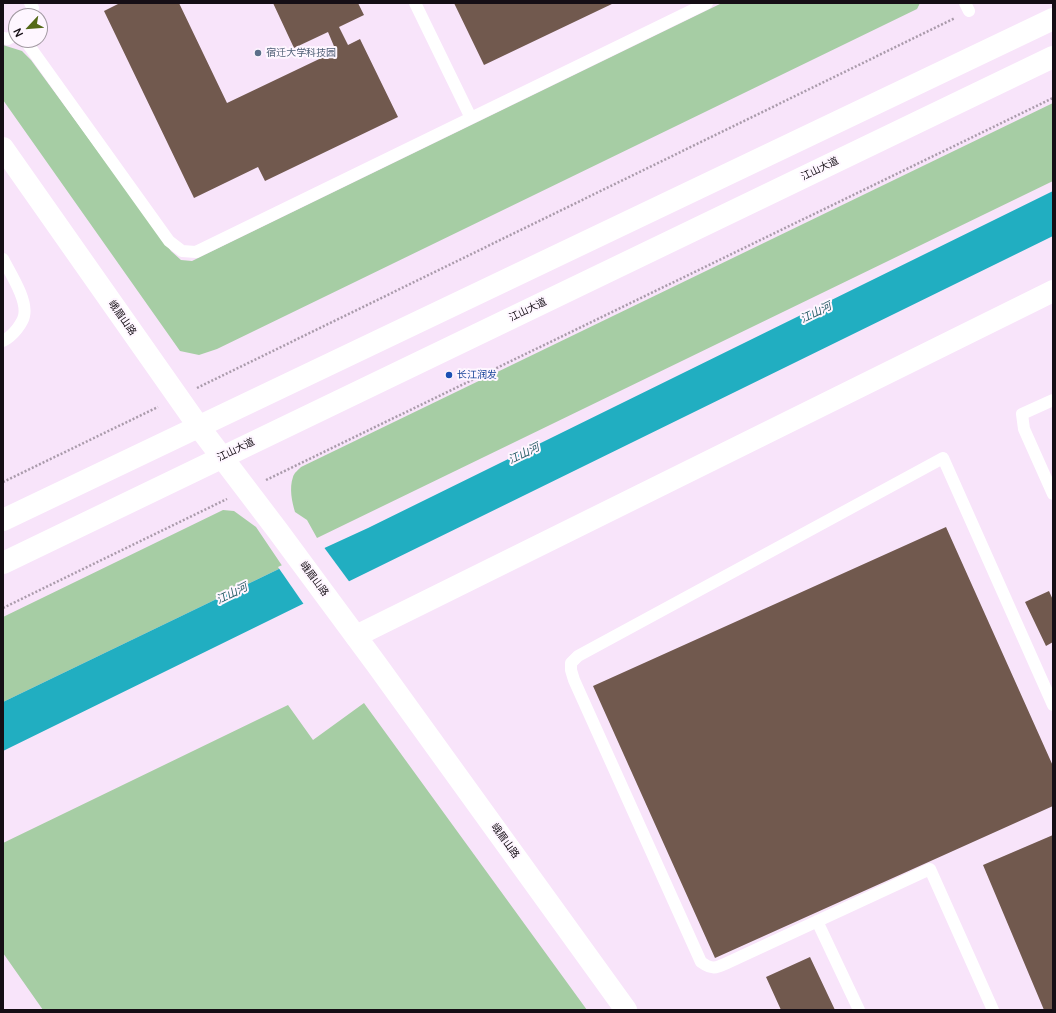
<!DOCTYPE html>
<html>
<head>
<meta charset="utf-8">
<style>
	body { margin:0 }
	#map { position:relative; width:1056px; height:1013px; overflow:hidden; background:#f8e4fa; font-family:Manrope,sans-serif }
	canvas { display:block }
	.frame { position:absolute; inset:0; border:4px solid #150e15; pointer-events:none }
	.north { position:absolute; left:8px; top:8px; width:40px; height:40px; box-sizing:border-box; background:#fef6ff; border:1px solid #a199a1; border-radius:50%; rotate:244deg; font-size:11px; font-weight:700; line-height:16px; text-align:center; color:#150e15 }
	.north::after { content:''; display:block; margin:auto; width:14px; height:18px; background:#546917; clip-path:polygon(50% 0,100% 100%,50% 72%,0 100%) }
</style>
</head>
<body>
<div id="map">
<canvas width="1056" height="1013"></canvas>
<div class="frame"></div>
<div class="north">N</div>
</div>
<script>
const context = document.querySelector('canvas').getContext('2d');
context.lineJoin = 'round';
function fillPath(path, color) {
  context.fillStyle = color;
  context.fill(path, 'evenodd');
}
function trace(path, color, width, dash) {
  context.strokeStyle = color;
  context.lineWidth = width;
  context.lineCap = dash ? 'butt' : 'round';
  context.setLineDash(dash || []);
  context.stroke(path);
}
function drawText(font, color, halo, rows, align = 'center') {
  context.font = font + ' Manrope,"Noto Sans SC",sans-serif';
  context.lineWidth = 4;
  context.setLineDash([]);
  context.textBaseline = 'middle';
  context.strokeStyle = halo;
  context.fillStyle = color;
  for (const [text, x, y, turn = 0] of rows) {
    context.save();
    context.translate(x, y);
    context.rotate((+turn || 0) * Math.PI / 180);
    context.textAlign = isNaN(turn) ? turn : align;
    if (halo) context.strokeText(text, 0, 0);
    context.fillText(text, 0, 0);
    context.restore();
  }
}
const green = new Path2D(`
	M722,3H920L917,9L217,349L199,355L180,351L3,100V45L22,51L31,60L171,251L181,260L192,261Z
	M1053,103V181L317,538L307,520L295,512C292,502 289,488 293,477C294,473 298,470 301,467Z
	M223,510L234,511L256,527L283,567L3,702V617Z
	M364,703L587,1010H43L3,953V843L288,705L313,740Z`);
const water = new Path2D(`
	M1053,191V236L3,751V702L283,567L368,528Z`);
const pier = new Path2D(`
	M323,546L351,584L305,606L278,567Z`);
const building = new Path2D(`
	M120,3H179L227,103L336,51L328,32L294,48L273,3H358L364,15L339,27L348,45L360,39L398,117L265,181L258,167L194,198L104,11Z
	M454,3H614L484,65Z
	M946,527L1053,766V806L715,958L593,686Z
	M1049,591L1053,600V642L1046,646L1025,602Z
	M1053,835V1010H1044L983,865Z
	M810,957L835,1010H781L766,977Z`);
const path = new Path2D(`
	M197,388L955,18
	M266,480L1053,98
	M3,482L158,407
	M3,608L227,499`);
const service = new Path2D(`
	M30,3L33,8L30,16
	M415,3L471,118
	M965,3L969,11
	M3,38L8,39L16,34
	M25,40L169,241L182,251L196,252L707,3
	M3,259C10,273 28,300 24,316C23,321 20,325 17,329C13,334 9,338 3,341
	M1053,400L1022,414L1024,429L1053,494
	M817,921L859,1010
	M993,1010L930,869L727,963C716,968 712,970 701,962L574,680L571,670V663L578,656L943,458L1053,705`);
const minor = new Path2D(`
	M356,636L1053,291`);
const tertiary = new Path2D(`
	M3,148L199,427L278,531L377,665L626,1010`);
const secondary = new Path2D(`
	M3,520L1053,19
	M3,563L1053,57`);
const markers = [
	[258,53,4,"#5c6f8a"],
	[449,375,4,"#1a4fb4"]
];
const serviceNames = [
	["宿迁大学科技园",266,53]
];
const streetNames = [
	["江山大道",820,169,-26],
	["江山大道",528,310,-26],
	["峨眉山路",122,318,55],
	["江山大道",236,450,-26],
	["峨眉山路",314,579,53],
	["峨眉山路",505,841,54]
];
const transitNames = [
	["长江润发",457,375]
];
const waterNames = [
	["江山河",816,313,-26],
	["江山河",524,454,-26],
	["江山河",232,594,-26]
];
fillPath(green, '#a6cda4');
fillPath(water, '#21aec1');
fillPath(pier, '#f8e4fa');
fillPath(building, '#71594e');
trace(path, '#aa9bab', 2.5, [2, 2]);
trace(service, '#fff', 12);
trace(minor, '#fff', 22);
trace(tertiary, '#fff', 22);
trace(secondary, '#fff', 22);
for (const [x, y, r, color] of markers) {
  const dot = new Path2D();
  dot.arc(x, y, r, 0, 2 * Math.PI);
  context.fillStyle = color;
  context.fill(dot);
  trace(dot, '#fef6ff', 1.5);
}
drawText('10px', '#4e5e75', '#fef6ff', serviceNames, 'left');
drawText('10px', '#150e15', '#fef6ff', streetNames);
drawText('10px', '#164399', '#fef6ff', transitNames, 'left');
drawText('italic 11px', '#255a63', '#fef6ff', waterNames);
</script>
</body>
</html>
